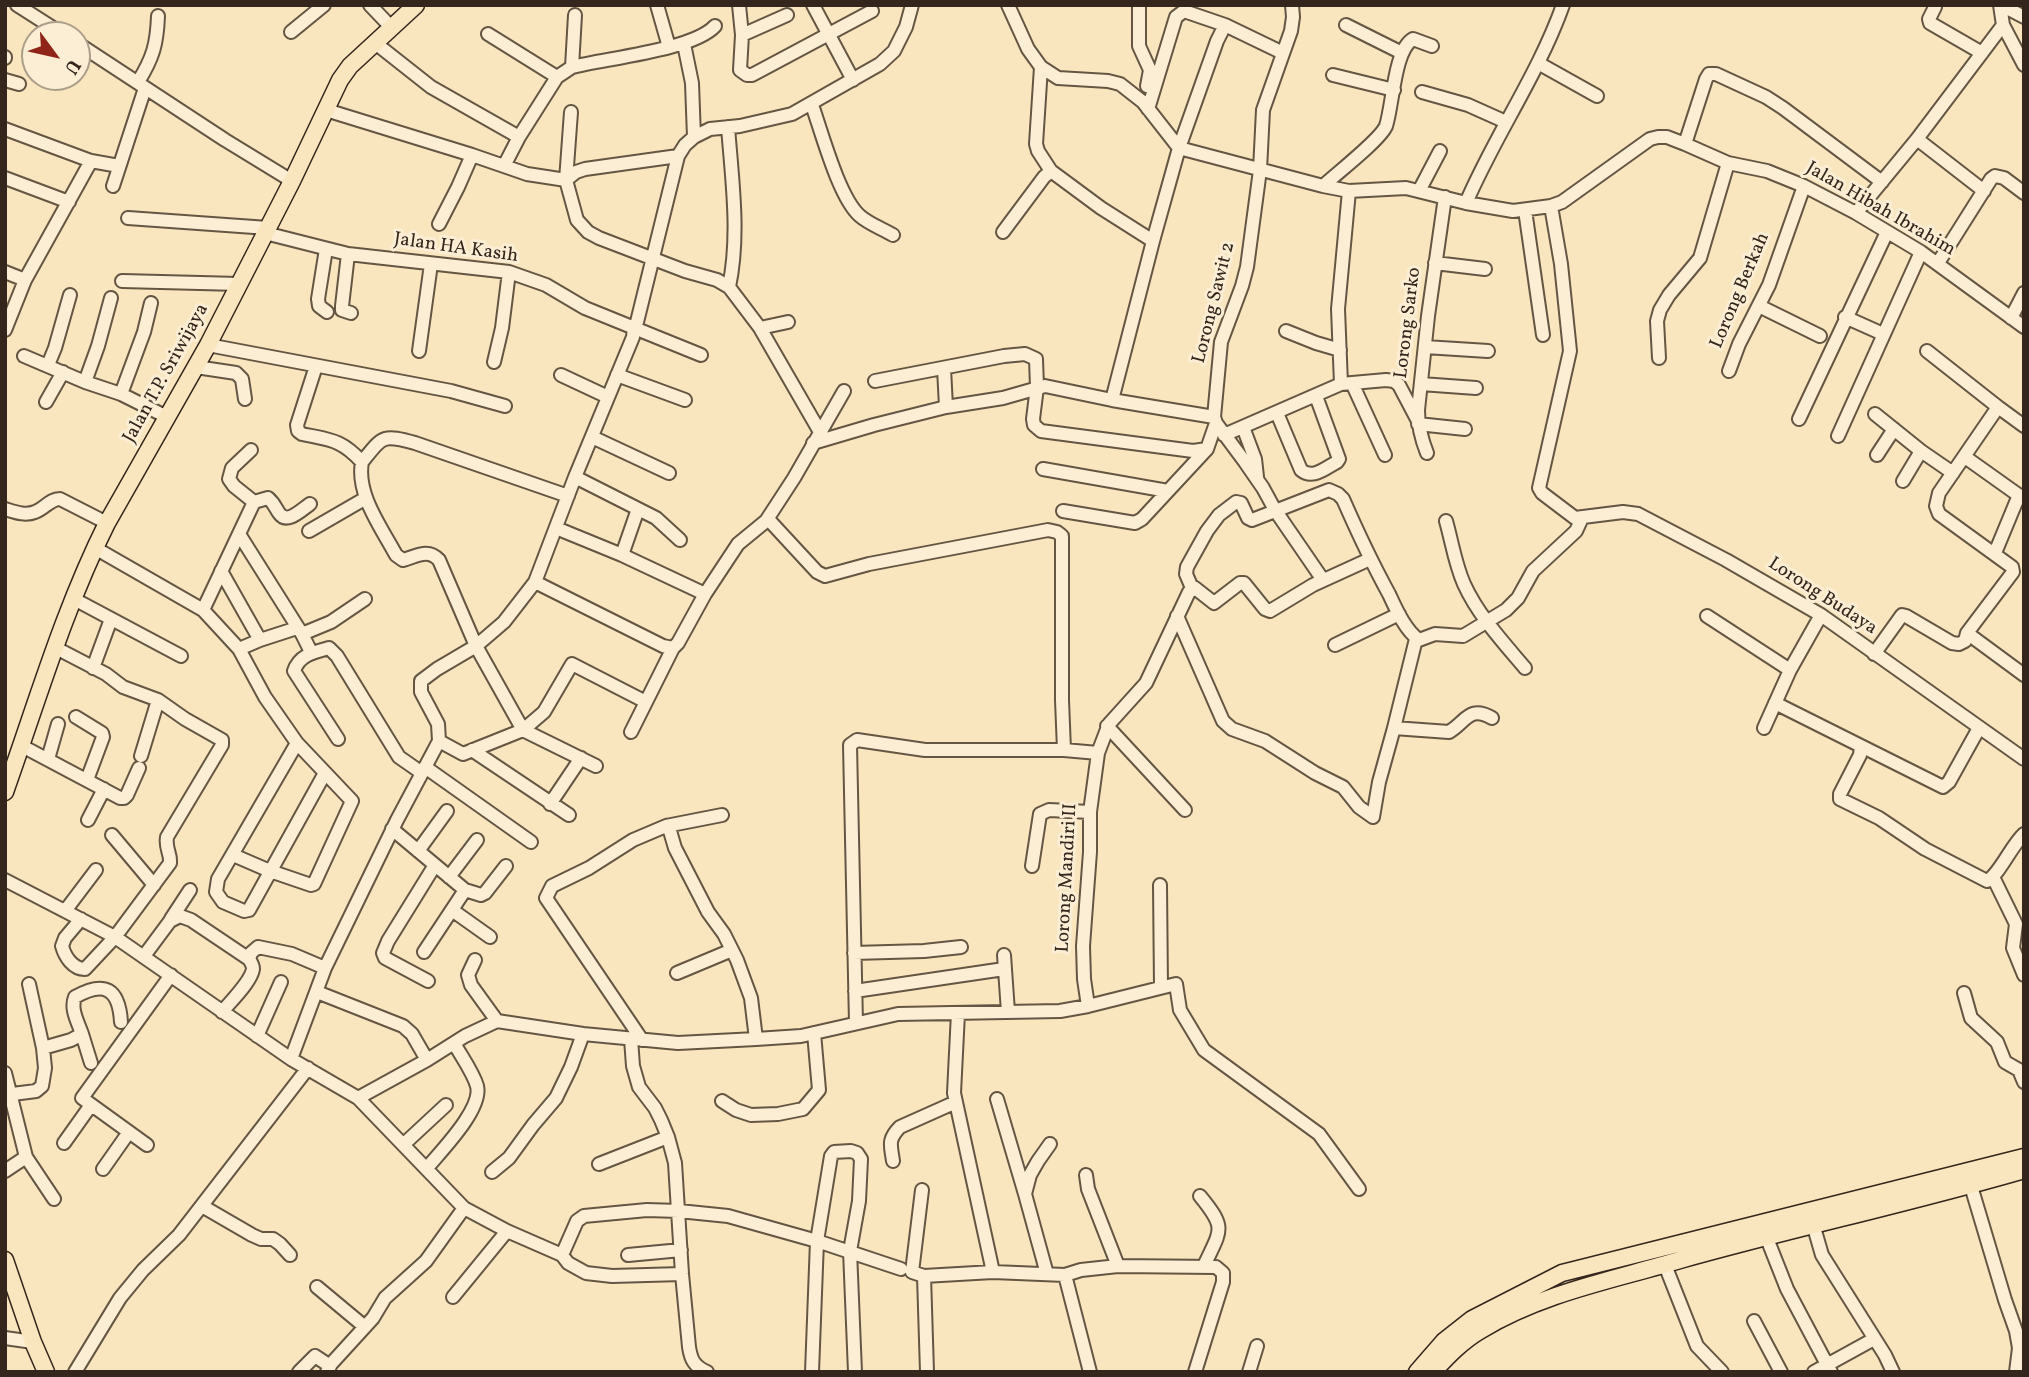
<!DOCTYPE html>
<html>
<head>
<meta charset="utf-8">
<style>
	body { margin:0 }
	#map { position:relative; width:2029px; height:1377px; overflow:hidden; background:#f9e5be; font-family:Vollkorn,serif }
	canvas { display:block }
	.frame { position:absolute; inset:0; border:7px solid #34261c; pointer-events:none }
	.north { position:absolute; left:21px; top:21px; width:70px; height:70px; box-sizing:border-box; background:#fbeed5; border:2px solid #ab9e8b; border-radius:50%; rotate:123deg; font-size:19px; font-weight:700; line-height:28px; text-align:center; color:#34261c }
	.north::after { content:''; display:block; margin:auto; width:24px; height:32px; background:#8f2418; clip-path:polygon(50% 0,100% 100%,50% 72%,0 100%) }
</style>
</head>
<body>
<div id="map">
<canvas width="2029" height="1377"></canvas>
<div class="frame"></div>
<div class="north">U</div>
</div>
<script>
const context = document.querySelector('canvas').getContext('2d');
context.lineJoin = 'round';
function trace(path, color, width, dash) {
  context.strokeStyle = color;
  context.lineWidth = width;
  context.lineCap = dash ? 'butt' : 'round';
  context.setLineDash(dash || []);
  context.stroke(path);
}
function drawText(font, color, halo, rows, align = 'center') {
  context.font = font + ' Vollkorn,serif';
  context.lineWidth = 6;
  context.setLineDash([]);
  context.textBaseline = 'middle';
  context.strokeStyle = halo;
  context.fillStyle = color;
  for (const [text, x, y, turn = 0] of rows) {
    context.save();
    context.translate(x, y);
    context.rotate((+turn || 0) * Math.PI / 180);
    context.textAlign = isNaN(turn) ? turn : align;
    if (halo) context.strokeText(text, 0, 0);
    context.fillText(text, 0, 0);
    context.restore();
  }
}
const minor = new Path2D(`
	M17,5L64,35
	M370,5L391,27
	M657,5L669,47
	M739,5L742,35L740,70L747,75H752L872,11
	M813,5L853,80
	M1008,5L1028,49L1041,67L1058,78L1108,81L1120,84L1143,102L1179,148L1323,186L1349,191L1406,188L1466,203L1513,211L1551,206L1562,202L1650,139L1658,137H1667L1685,144L1728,163L1767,171L1804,186L1856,213L1921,252L2024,327
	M1139,5V46L1150,70L1147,86
	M1292,5L1293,17L1291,31L1263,110L1260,170L1247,267L1242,286L1221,342L1214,417L1216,423L1245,462L1263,488L1275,510L1323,580
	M1934,5L1935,7L1929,19L1930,23L1982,53
	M2001,5L2024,17
	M1225,25L1283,53
	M1346,25L1402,53
	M2003,25L2024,65
	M291,32L324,5
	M488,34L557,77
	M742,35L787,15
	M374,42L431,87L519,137
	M77,43L225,140L292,181
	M684,44L692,83L694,137
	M5,57V58
	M1538,63L1597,96
	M572,67L575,15
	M1333,75L1394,90
	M5,80L19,84
	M138,82C153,58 157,44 158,16
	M1422,92L1468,105L1506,122
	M812,105C822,133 839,198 860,216C869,224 883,229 893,235
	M326,110L472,155L527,174L566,180L576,172L585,169L678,156
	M571,112L566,180L577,220L588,232L599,238L685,271L717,280L729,287L760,328L788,322
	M728,127C732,180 740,235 729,287
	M5,129L91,161L119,166
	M1917,139L1984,191
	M1685,144L1706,79L1709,74H1716L1766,97L1783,108L1882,182
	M504,166L519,137L557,77L572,67C607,58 693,50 715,26
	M1051,171L1101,208L1153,241
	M5,178L69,202
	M113,186L145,88
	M1323,186C1337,173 1380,140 1386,126C1393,105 1394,50 1413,39L1432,46
	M1419,191L1440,151
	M1466,203C1495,135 1538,75 1563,5
	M1551,206L1561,264L1570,351L1539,488L1542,493L1575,518L1623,512L1638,514L1726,560L1821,615L2024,759
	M1525,210L1543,335
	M1856,213L1917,139L2003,25L2000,5
	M128,218L268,228
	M439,224L458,187L472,155
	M1003,232L1044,177L1051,171L1038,151L1036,144L1041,67
	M265,233L348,254L509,272L546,285L585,308L701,355
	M326,249L318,299L319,306L327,312
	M348,254L342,306V310L351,313
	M1435,263L1485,269
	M1938,263L1991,179L1995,176L2004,178L2024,193
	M5,272L25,280
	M122,281L239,284
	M1759,306L1820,336
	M1845,317L1883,334
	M2011,318L2024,293
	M760,328L820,432
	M5,330L25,280L91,161
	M1286,331L1316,343L1340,350
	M208,345L451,391L505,406
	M1425,347L1488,351
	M419,351L431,264
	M1927,351L1998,407L2024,426
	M24,356L85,382L121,394L167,417
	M1659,358L1657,321L1660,310L1669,295L1700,258L1728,163
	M494,362L502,328L509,272
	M48,365L55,348L70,295
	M316,366L297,425L298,431L302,434C330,440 341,439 362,462C356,494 381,527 396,555L403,560C417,556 428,548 439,560L476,646L523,730L544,712L572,664L646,702
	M196,367L236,373L242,379L245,399
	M944,368L946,407
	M1729,371L1739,344L1769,285L1804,186
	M561,375L608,397
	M617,375L685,400
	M875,381L1004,356L1025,354L1036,359L1037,387L1033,419L1034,425L1041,431L1193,451L1207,449L1216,423
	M85,382L98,346L111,298
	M1352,383L1385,455
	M1341,384L1338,309L1349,191
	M1421,384L1476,388
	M121,394L144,332L151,303
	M1112,400L1153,241L1179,148L1217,41L1225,25L1184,11L1176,17L1148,109
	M46,402L63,372
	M1277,413L1301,470C1313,480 1325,468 1337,462L1339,459L1316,396
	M1875,414L1921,451L1953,473
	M1799,419L1887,232
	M1418,424L1465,429
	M1243,427L1255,459L1257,477
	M1224,435L1341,384L1386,380L1394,381L1399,385L1418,421
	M1838,436L1921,252
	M592,437L669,473
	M813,443L874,425L946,407L1003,398L1045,386L1112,400L1214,417
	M251,450L232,468L229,479L234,486L254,502
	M1427,453C1421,438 1418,426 1418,410L1428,316L1445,197
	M1877,455L1894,429
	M1965,457L2024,499
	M362,462C383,436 382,434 415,443L568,496
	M1043,469L1168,491
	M575,477L656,518L680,540
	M1903,481L1921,451
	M5,509C15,512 25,516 35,512C44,509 50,499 60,499L107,523
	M1063,511L1135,523L1142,519L1207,449
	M768,519L817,572L825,576L869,564L1048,530L1057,532L1062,536V700L1064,750
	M1446,521C1452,542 1455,564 1464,584C1478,615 1503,642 1525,668
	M556,528L622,555L705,594
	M309,531L366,498
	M239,534L302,634L311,652
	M95,548L203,610L239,649L265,697L297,743L352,801L314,884L311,885L270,871L233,855
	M1995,553L2019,495
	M622,555L638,509
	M221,571L260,640
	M535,582L663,646L673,648L678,643L705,594L738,544L766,521L794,478L844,391
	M1192,588L1186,574L1187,567L1207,531L1219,515L1236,502L1241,503L1248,518L1252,520L1329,490L1338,494L1343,499C1357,531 1372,563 1389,594C1396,609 1405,630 1419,640L1435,634L1463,636L1506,610L1518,598L1533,571L1576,531L1582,518
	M74,599L181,656
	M203,610L254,502L268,498C274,503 275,507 279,513C287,525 301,510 310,504
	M1177,616L1223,721L1232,729L1265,741L1315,773L1343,787L1359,807L1373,817L1379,782L1394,728
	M1707,616L1790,670
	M1967,633L2024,675
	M302,634L331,622L365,599
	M1416,639L1394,728L1449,732C1466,722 1469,705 1492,718
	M1335,645L1399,614
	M56,648L106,674L123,687L158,700L185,719L222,740V745L167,837C165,849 171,853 170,863L115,937L85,969C73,969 65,957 62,946L65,938L81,919
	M239,649L260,640L297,628
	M1874,654L1902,615L1906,616L1952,643L1959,644L1965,641L1967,633L2013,572L2012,567L1939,514L1936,506L1939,493L1998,407
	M93,668L111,619
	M1775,703L1861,746
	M76,717L102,733L103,737L87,780
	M1107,726L1185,810
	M1764,728L1790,670L1821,615
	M1979,728L1949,782L1943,787L1861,746L1860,755L1840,794V799L1879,818L1925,849L1987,881C1999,875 2011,846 2024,834
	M631,732L673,648
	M338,739L294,671C299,655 314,652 329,648L337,656L399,757L422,773
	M439,741L463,754L523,730L596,766
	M297,743L218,879L216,892L223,902L244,911L249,910L325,773
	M22,746L120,798H124L127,795L139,768
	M472,750L569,815
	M141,756L158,700
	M48,759L58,724
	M425,767L531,842
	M550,804L581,758
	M88,820L104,789
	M666,826L722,815
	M392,829L465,890L481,895L485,893L506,866
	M112,835L154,885
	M418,851L447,811
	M1032,866L1040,814L1049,810L1090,812
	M449,877L477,840
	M1993,877L2016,924L2013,948L2024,975
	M5,880L115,937L291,1059L358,1098L464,1208L507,1231L562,1255L568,1263L586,1273L612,1276L682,1274
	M1160,885L1161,987
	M452,910L490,937
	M65,911L96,870
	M171,919L190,890
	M424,952L465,890
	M854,953L924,951L961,947
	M1004,955L1008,1012
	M144,956L170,921L180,916L191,920L249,959C251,962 253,965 253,969C251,982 230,1002 222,1012
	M249,959L251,953L258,947L292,954L325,968
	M475,960L468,975L471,985L497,1021
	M677,973L732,950
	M428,981L385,958L383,953L388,941L435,865
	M29,984L43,1048
	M855,991L1004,969
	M317,992L403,1026L412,1034L427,1060
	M1964,993L1971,1018L1997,1042L2005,1062L2019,1070L2024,1082
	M1088,1006L1084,979L1083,946L1090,852V812L1098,753L1109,724L1146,683L1189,592L1195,588L1214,603L1240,583H1244L1265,609L1270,611L1313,585L1370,559
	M958,1013L954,1093L993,1272
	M856,1023L850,745L857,740L925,750H1064L1098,753
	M82,1034L91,1063
	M257,1036L281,982
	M631,1039L633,1066L639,1087L655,1108L661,1120L668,1137L675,1163L682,1274L689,1347C691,1360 694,1366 707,1372
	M642,1040L546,898L552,886L589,868L633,840L666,826L670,831L675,848L708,912L724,934L737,960L751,998L756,1039
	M291,1059L325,968L397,820L439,741L438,724L421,692V681L437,669L476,646L504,622L535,582L575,477L633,337L634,327L637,322L678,156L685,145L694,137L710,129L740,126L792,114L880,64L894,51L906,27L912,5
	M5,1073L26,1157L54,1199
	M5,1095L36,1091L42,1086L45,1068L43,1048L71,1040L82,1034C78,1022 70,1009 75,997C105,980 119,989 121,1022
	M358,1098L427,1060L465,1036L497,1021L583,1034L678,1043L756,1039L801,1036L898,1014L1060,1011L1088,1006L1176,984L1180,1010L1204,1050L1319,1134L1359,1189
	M997,1099L1025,1194
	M722,1101L736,1110L751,1115L778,1114L803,1109L819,1090L814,1033
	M64,1143L91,1105
	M404,1144L446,1105
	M147,1145L82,1098L171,975
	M893,1161C891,1146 887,1140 900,1127L956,1102
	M599,1164L668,1137
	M427,1168C440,1152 483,1109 477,1086C473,1072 461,1056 454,1043
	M103,1169L129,1132
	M5,1171L26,1157
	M492,1172L509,1158L533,1125L556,1098L571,1067L583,1034
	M1086,1175L1088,1189L1118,1266
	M1971,1186L2005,1300L2016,1331L2019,1348L2016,1372
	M922,1190L912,1272L924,1276L993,1272L1065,1275L1090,1372
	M1200,1196C1227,1229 1221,1229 1204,1266
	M202,1206L252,1235L261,1239H273L280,1244L290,1255
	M1813,1224L1822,1255L1885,1355L1893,1372
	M1766,1236L1787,1289L1831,1372
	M562,1255L577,1221L584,1216L647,1210L679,1211L728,1216L817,1241L901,1269
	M628,1255L681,1250
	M1665,1265L1697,1346L1722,1372
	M1047,1274L1025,1194L1030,1175L1038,1161L1050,1144
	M1065,1275L1081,1270L1118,1266L1216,1267L1223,1273V1282L1195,1372
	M924,1276L927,1372
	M317,1287L365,1327
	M453,1297L507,1231
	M1754,1321L1781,1372
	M5,1338L33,1342
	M75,1372L120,1298L143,1270L179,1235L308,1068
	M299,1372L315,1356L330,1366
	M327,1372L331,1364L373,1318L385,1298L426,1261L464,1208
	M812,1372L817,1241L831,1156L834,1152L851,1151L857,1153L861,1159L859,1201L850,1251L855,1372
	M1249,1372L1257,1346
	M1814,1372L1874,1339`);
const major = new Path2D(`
	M5,792C37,702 64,609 107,523L208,345L292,181L340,80L350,66L416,5
	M5,1260L33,1342L46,1372
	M1417,1372L1444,1341L1472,1319L1562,1273L2024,1157
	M1433,1372C1448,1356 1462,1341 1481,1330C1542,1293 1613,1280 1680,1260C1794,1228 1910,1203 2024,1170`);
const streetNames = [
	["Jalan Hibah Ibrahim",1880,210,30],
	["Jalan HA Kasih",456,249,8],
	["Lorong Berkah",1741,291,-67],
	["Lorong Sawit 2",1215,303,-76],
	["Lorong Sarko",1409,323,-83],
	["Jalan T.P. Sriwijaya",167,374,-61],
	["Lorong Budaya",1822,597,33],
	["Lorong Mandiri II",1068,878,-87]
];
trace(minor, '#655644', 16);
trace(major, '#34261c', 19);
trace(minor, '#fbeed5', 12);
trace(major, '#f9e5be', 16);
drawText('19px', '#34261c', '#fbeed5', streetNames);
</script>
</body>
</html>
